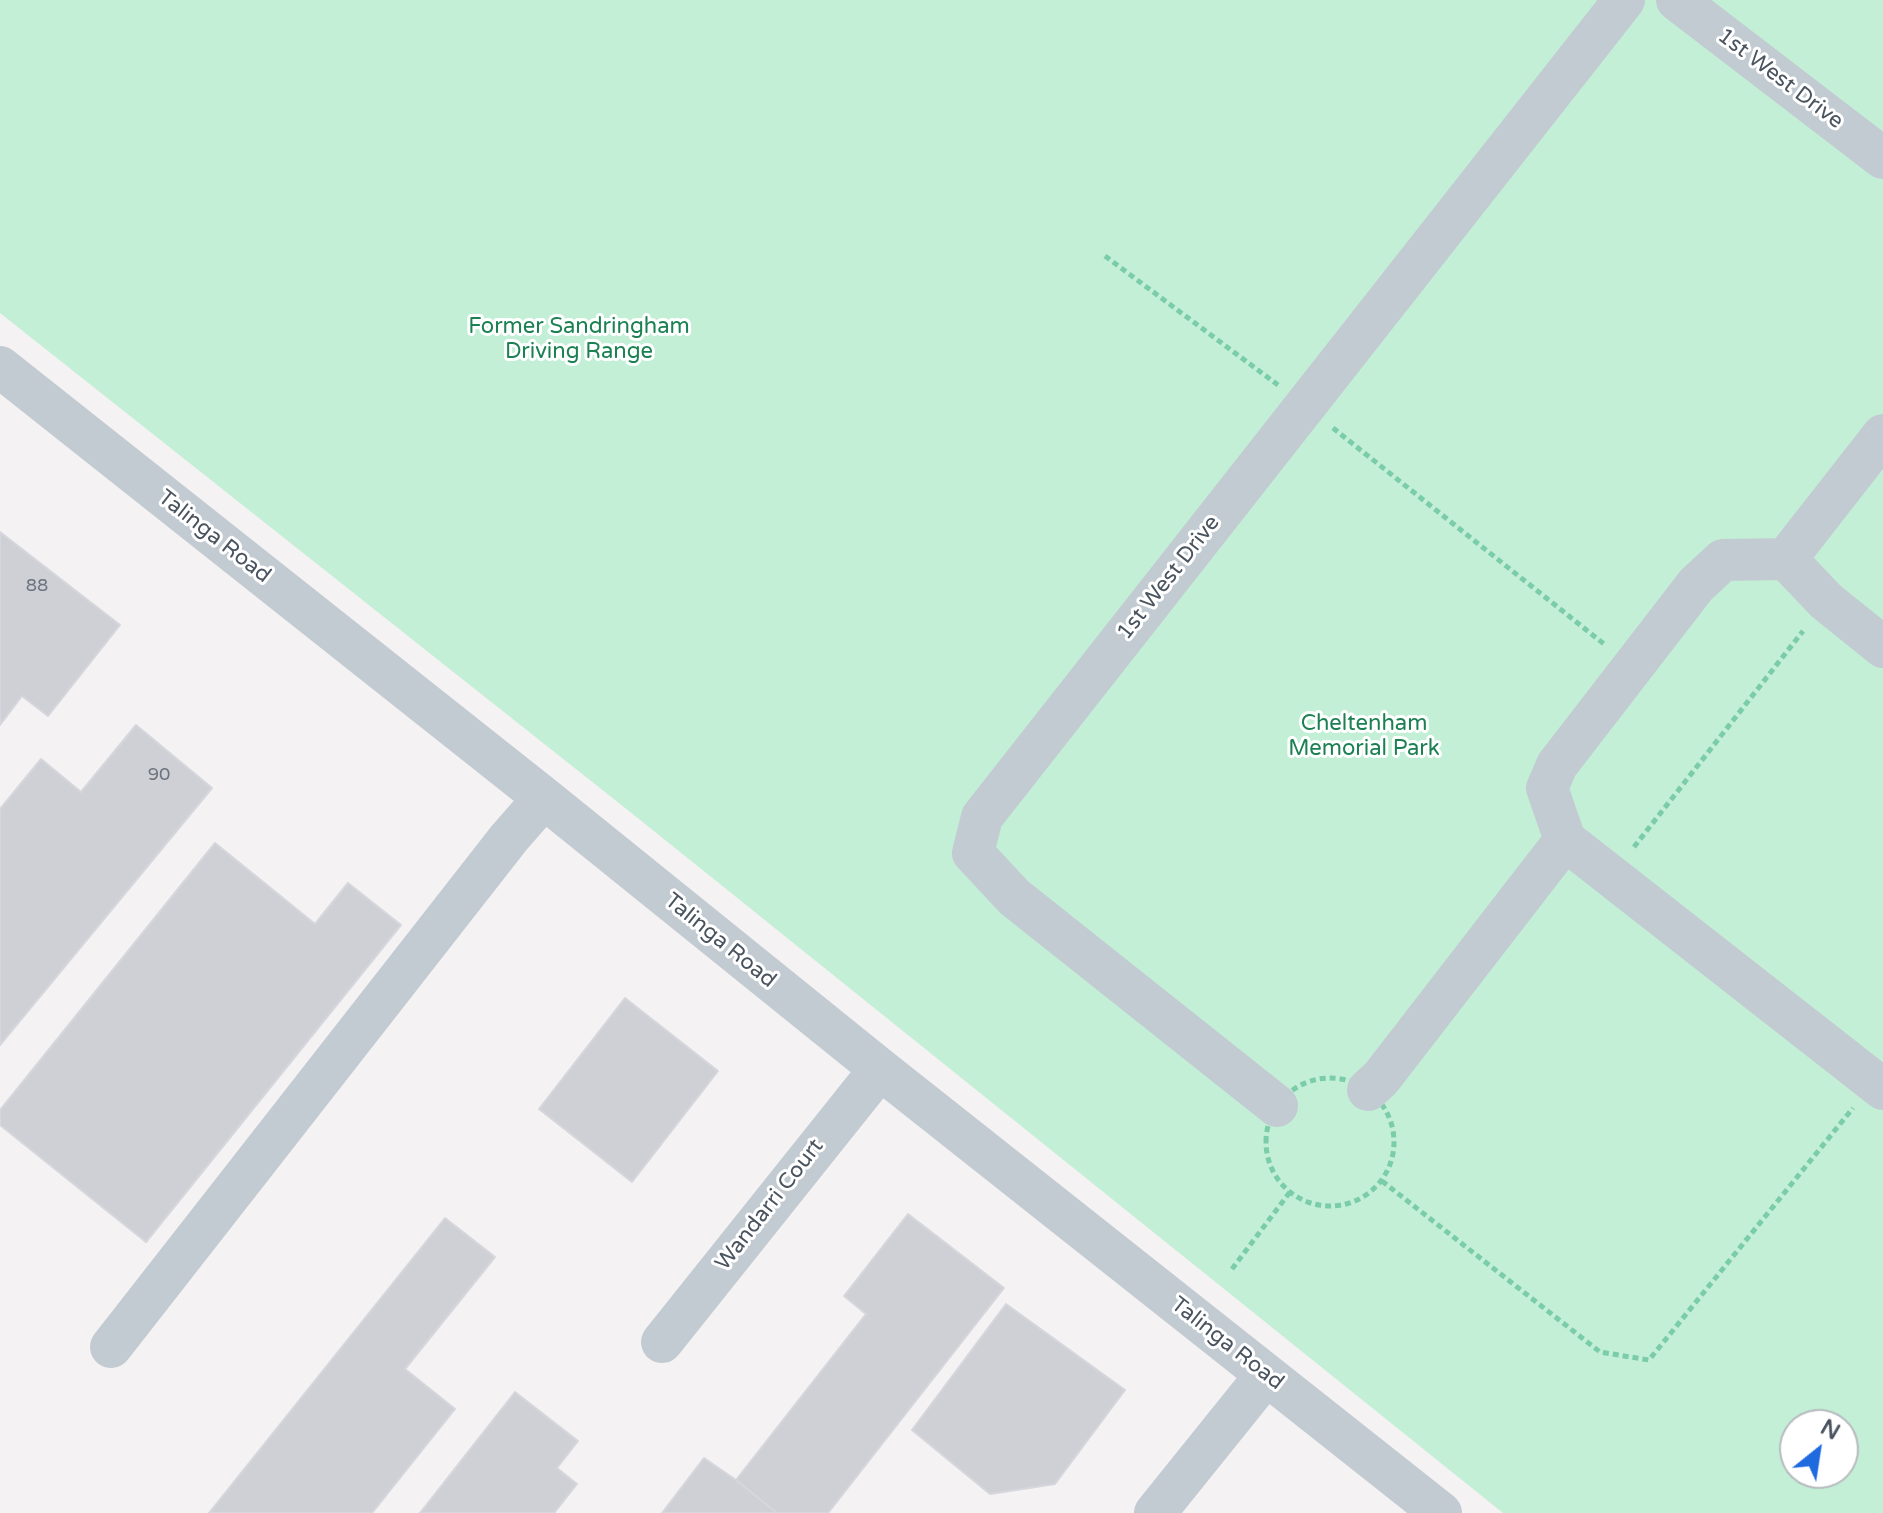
<!DOCTYPE html>
<html>
<head>
<meta charset="utf-8">
<style>
	body { margin:0 }
	#map { position:relative; width:1883px; height:1513px; overflow:hidden; background:#f4f2f2; font-family:"Varela Round",sans-serif }
	canvas { display:block }
	.north { position:absolute; left:1779px; top:1409px; width:80px; height:80px; box-sizing:border-box; background:#fff; border:2px solid #b7bbbf; border-radius:50%; rotate:30deg; font-size:22px; font-weight:700; line-height:32px; text-align:center; color:#4a545f }
	.north::after { content:''; display:block; margin:auto; width:28px; height:36px; background:#206ae0; clip-path:polygon(50% 0,100% 100%,50% 72%,0 100%) }
</style>
</head>
<body>
<div id="map">
<canvas width="1883" height="1513"></canvas>
<div class="north">N</div>
</div>
<script>
const context = document.querySelector('canvas').getContext('2d');
context.lineJoin = 'round';
function fillPath(path, color) {
  context.fillStyle = color;
  context.fill(path, 'evenodd');
}
function trace(path, color, width, dash) {
  context.strokeStyle = color;
  context.lineWidth = width;
  context.lineCap = dash ? 'butt' : 'round';
  context.setLineDash(dash || []);
  context.stroke(path);
}
function drawText(font, color, halo, rows, align = 'center') {
  context.font = font + ' "Varela Round",sans-serif';
  context.lineWidth = 6;
  context.setLineDash([]);
  context.textBaseline = 'middle';
  context.strokeStyle = halo;
  context.fillStyle = color;
  for (const [text, x, y, turn = 0] of rows) {
    context.save();
    context.translate(x, y);
    context.rotate((+turn || 0) * Math.PI / 180);
    context.textAlign = isNaN(turn) ? turn : align;
    if (halo) context.strokeText(text, 0, 0);
    context.fillText(text, 0, 0);
    context.restore();
  }
}
const green = new Path2D(`
	M0,0H1883V1513H1503L634,815L0,313ZM1795,1425H1843V1473H1795Z`);
const building = new Path2D(`
	M0,532L120,625L48,716L22,696L0,725Z
	M136,725L212,788L0,1045V809L41,759L81,792Z
	M215,843L315,924L348,883L401,925L146,1242L0,1125V1110Z
	M625,998L718,1071L632,1182L539,1109Z
	M908,1214L1004,1288L828,1513H777L736,1480L866,1314L844,1296Z
	M445,1218L495,1257L405,1369L455,1409L372,1513H209Z
	M1006,1304L1125,1390L1055,1484L990,1494L912,1430Z
	M515,1392L578,1441L557,1468L577,1484L554,1513H420Z
	M704,1458L736,1480L777,1513H662Z`);
const path = new Path2D(`
	M1105,256L1278,385
	M1333,428L1604,644
	M1634,847L1803,631
	M1266 1142a64 64 0 1 1 128 0a64 64 0 1 1-128 0Z
	M1382,1181L1600,1352L1649,1360L1853,1108
	M1232,1269L1290,1192`);
const minor = new Path2D(`
	M1677,0L1883,158
	M0,367L544,798L880,1069L1441,1513
	M1786,559L1826,601L1883,647
	M1565,840L1883,1089
	M1368,1090L1381,1078L1565,840L1547,788L1557,765L1696,585L1723,560L1786,559L1883,435
	M1277,1106L1014,897L973,853L982,817L1624,0
	M662,1342L880,1069
	M111,1347L509,838L544,798
	M1155,1513L1266,1375`);
const numberNames = [
	["88",37,586],
	["90",159,775]
];
const streetNames = [
	["1st West Drive",1780,79,37],
	["Talinga Road",214,537,38],
	["1st West Drive",1169,578,-52],
	["Talinga Road",720,941,39],
	["Wandarri Court",770,1205,-52],
	["Talinga Road",1227,1344,38]
];
const parkNames = [
	["Former Sandringham",579,327],
	["Driving Range",579,352],
	["Cheltenham",1364,724],
	["Memorial Park",1364,749]
];
fillPath(green, '#c3efd6');
fillPath(building, '#cfd0d6');
trace(building, '#d6d7dd', 2);
trace(path, '#7bcca8', 5, [6, 4]);
trace(minor, '#c3cbd2', 42);
drawText('18px', '#6b737d', null, numberNames);
drawText('22px', '#4a545f', '#fff', streetNames);
drawText('22px', '#1b8052', '#fff', parkNames);
</script>
</body>
</html>
